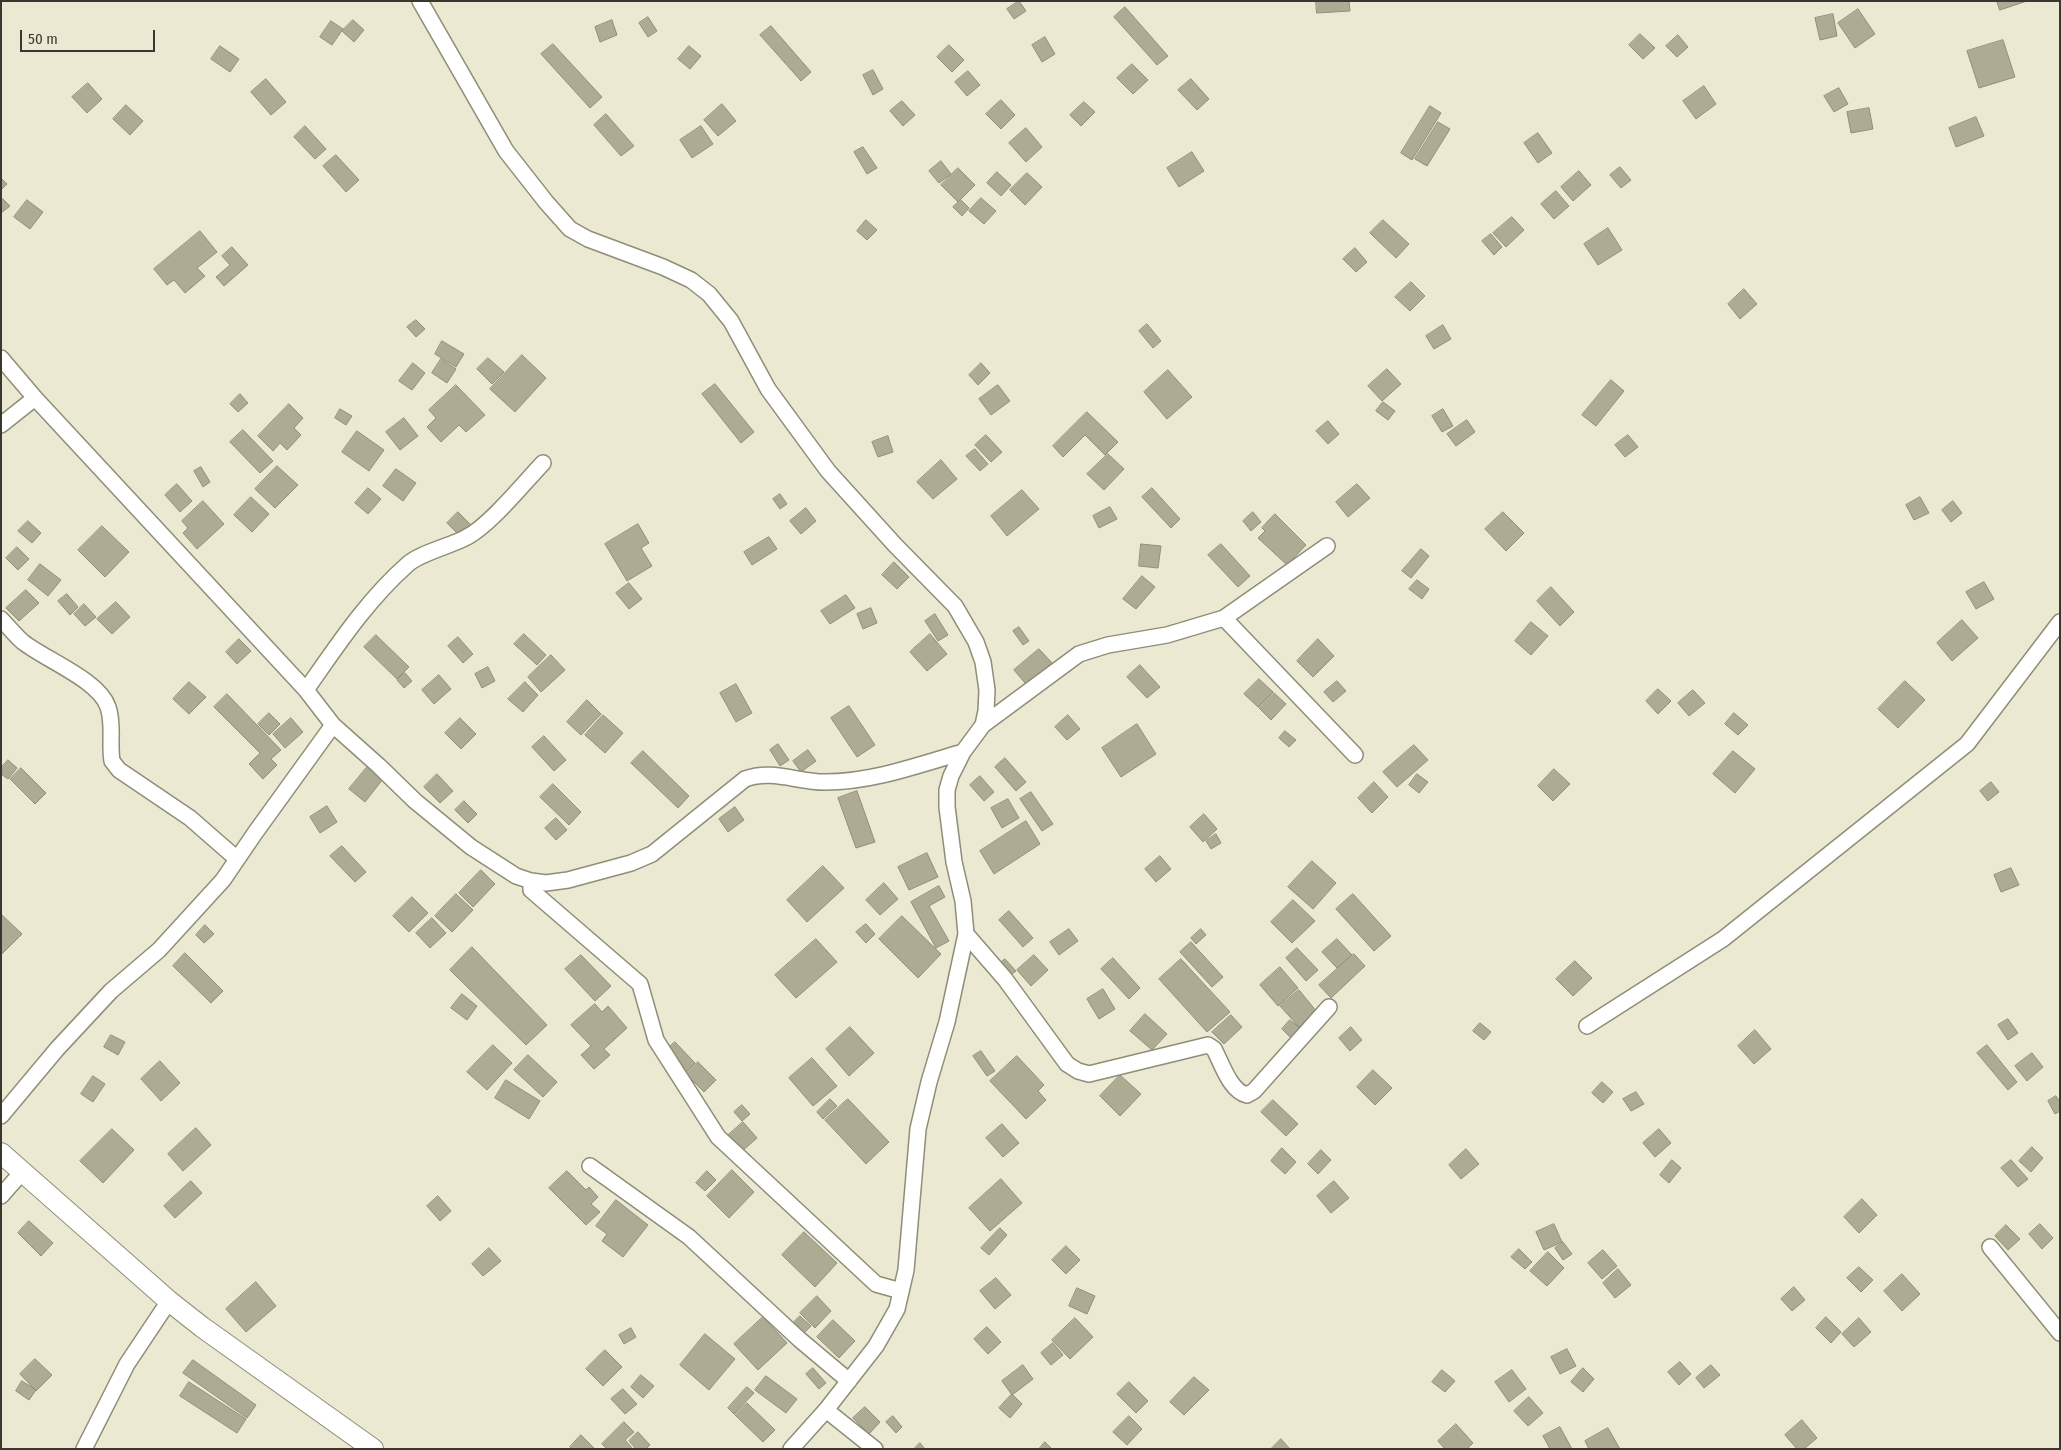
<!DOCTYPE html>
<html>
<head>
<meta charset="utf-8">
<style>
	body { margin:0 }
	#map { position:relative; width:2061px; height:1450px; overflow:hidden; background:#ebe9d1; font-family:"Fira Sans Condensed",sans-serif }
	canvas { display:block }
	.frame { position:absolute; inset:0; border:2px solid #39382f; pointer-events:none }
	.scale { position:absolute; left:20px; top:30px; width:135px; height:22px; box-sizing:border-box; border:2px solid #39382f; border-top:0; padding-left:6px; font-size:15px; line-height:18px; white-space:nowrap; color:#39382f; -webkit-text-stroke:4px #ebe9d1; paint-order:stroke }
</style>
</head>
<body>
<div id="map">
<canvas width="2061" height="1450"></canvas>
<div class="frame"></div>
<div class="scale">50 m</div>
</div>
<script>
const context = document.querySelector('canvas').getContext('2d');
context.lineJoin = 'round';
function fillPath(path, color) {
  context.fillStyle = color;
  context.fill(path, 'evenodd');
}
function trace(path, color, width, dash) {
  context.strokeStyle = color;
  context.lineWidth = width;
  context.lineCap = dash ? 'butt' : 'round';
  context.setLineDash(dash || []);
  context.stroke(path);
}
const building = new Path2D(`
	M1019,1L1026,11L1014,19L1007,9Z
	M1316,1H1349L1350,11L1317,13Z
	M1997,1H2027L2000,10Z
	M1125,7L1168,56L1157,65L1114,17Z
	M1858,9L1875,34L1855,48L1838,23Z
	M1833,14L1837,36L1820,40L1815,18Z
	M648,17L657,31L648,37L639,23Z
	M353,20L364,30L354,42L342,31Z
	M612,20L617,35L600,42L595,27Z
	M331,21L343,29L332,45L320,37Z
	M771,26L811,72L801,81L760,35Z
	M1640,34L1655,48L1643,59L1629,45Z
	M1678,35L1688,47L1677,57L1666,46Z
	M1045,37L1055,54L1042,62L1032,45Z
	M2003,40L2015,77L1979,88L1967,51Z
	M553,44L602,97L590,108L541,54Z
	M949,45L964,60L952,72L937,57Z
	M220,46L239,59L230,72L211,59Z
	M689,46L701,56L690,69L678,59Z
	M1132,64L1148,80L1133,94L1117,78Z
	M873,70L883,89L873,95L863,75Z
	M968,71L980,85L967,96L955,82Z
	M266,79L286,102L271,115L251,92Z
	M1191,79L1209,99L1197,110L1178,90Z
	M88,83L102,99L87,113L72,97Z
	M1704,86L1716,104L1696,119L1683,101Z
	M1839,88L1848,104L1834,112L1824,96Z
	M1001,100L1015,115L1001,129L986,114Z
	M902,101L915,115L903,126L890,111Z
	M1084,102L1095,112L1081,126L1070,115Z
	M722,104L736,121L718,136L704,120Z
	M126,105L143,121L130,135L113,119Z
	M1430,106L1441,113L1412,160L1401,153Z
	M1869,108L1873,129L1851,133L1847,112Z
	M606,114L634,146L621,156L594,125Z
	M1976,117L1984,136L1956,147L1949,128Z
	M1438,122L1450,129L1427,166L1415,159Z
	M305,126L326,149L315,159L294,137Z
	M701,126L713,144L692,158L680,140Z
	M1026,128L1042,147L1026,162L1009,143Z
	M1538,133L1552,153L1538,163L1524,143Z
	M863,147L877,168L867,174L854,152Z
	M1192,152L1204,171L1179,187L1167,168Z
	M336,155L359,180L346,192L323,166Z
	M941,161L951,174L939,183L929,171Z
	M1620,167L1631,180L1621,188L1610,175Z
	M958,168L975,185L958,202L941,185Z
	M1579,171L1591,185L1573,201L1561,187Z
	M997,172L1011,185L1001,196L987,183Z
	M1027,173L1042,187L1025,205L1010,190Z
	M1,178L7,184L1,190Z
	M1556,191L1569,206L1554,219L1541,204Z
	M981,198L996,211L984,224L969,211Z
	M3,199L10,206L1,213V201Z
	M27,200L43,212L30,229L14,217Z
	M961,200L969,208L962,216L953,207Z
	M1512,217L1524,230L1506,247L1493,233Z
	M866,220L877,230L867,240L857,231Z
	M1383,220L1409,244L1396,258L1370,233Z
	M1608,228L1622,250L1598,265L1584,244Z
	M200,231L217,252L197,268L205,276L185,293L174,280L167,285L154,269Z
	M1491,234L1502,247L1494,255L1482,241Z
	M232,247L248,265L224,286L216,277L230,265L222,256Z
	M1355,248L1367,262L1356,272L1343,259Z
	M1411,282L1425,296L1410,311L1395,297Z
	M1744,289L1757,304L1740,319L1728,304Z
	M416,320L425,329L416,337L407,327Z
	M1147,324L1161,341L1153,348L1139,331Z
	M1443,325L1451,339L1434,349L1426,336Z
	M442,341L464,354L456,367L435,354Z
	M522,355L546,378L515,412L490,389Z
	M488,358L504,372L492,384L477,369Z
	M441,359L456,369L447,383L432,373Z
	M413,363L425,373L412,390L399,381Z
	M981,363L990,373L978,385L969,375Z
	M1387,369L1401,384L1382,401L1368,386Z
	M1168,370L1192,397L1167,419L1144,392Z
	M1611,380L1624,391L1596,426L1582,415Z
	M715,384L754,432L741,443L702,394Z
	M456,385L485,415L466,432L459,425L441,442L427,427L436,418L429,410Z
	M998,385L1010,401L991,415L979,399Z
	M240,394L248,403L238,412L230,404Z
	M1383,402L1395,411L1388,420L1376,411Z
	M289,404L303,418L294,428L301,435L287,450L280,443L273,451L258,436Z
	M340,409L352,416L346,425L335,418Z
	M1443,409L1453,426L1442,432L1432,416Z
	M1087,412L1118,442L1105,455L1085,435L1063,457L1053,446Z
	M404,418L418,436L400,450L386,432Z
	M1467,420L1475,432L1456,446L1447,434Z
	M1328,421L1339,434L1328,444L1316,431Z
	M243,430L273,461L260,473L230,442Z
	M357,431L384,450L369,471L342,452Z
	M986,435L1002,452L991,462L975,445Z
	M1628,435L1638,447L1625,457L1615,445Z
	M888,436L893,452L878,457L872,442Z
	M975,449L988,464L980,471L966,456Z
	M1108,454L1124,469L1104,490L1087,474Z
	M941,460L957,479L933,499L917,482Z
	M277,466L298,485L275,508L255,489Z
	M201,467L210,482L203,487L194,471Z
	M396,469L416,483L403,501L383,486Z
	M177,484L192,501L180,512L165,495Z
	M1357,484L1370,498L1348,517L1336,502Z
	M368,488L381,499L368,514L355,503Z
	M1152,488L1180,519L1171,528L1142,497Z
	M1022,490L1039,509L1007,536L991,516Z
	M780,494L787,504L780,509L773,499Z
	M251,497L269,514L252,532L234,515Z
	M1920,497L1929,513L1914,520L1906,505Z
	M203,501L224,524L197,549L183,533L188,528L182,521Z
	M1953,501L1962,513L1951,522L1942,510Z
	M1110,507L1117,519L1099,528L1093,516Z
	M806,508L816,521L801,534L790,521Z
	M458,512L471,525L460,536L447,523Z
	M1253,512L1261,522L1251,531L1243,521Z
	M1503,512L1524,533L1506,551L1485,529Z
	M1275,514L1306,545L1287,565L1258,538L1265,531L1262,528Z
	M28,521L41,533L32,543L18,531Z
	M638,524L649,543L641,548L652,566L627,581L605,544Z
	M102,526L129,552L105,577L78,550Z
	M769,537L777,549L752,565L744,552Z
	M1141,544L1161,546L1158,568L1139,566Z
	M1221,544L1250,576L1238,587L1208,555Z
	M17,547L29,559L18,570L6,558Z
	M1421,549L1429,556L1411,578L1402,571Z
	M894,562L909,577L897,589L882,575Z
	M40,564L61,580L48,596L28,580Z
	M1142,576L1155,587L1136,609L1123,599Z
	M1417,580L1429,589L1422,599L1409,589Z
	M1984,582L1994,599L1976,609L1966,592Z
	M629,583L642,599L629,609L616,593Z
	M1551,587L1574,612L1560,626L1537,601Z
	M26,590L39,603L19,621L6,608Z
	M67,594L78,607L70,615L58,601Z
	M846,595L855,608L830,624L821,611Z
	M116,602L130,617L112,634L97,619Z
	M84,604L96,617L85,626L74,614Z
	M871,608L877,623L863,629L857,614Z
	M935,614L948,635L938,641L925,621Z
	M1962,620L1978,638L1952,661L1937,643Z
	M1531,622L1548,636L1531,655L1515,641Z
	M1019,627L1029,641L1023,645L1013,631Z
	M524,634L546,655L537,665L514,644Z
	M930,634L947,654L927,671L910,652Z
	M376,635L409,667L397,679L364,647Z
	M458,637L473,654L463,663L448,646Z
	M239,639L251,651L237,664L226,652Z
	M1318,639L1334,656L1313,677L1297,661Z
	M1039,649L1056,667L1030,689L1014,670Z
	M551,655L565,670L541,692L528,677Z
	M1140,665L1160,687L1147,698L1127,677Z
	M488,667L495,681L482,688L475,674Z
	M405,673L412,681L404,688L397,680Z
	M439,675L451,689L434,704L422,690Z
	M1259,679L1273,692L1258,707L1244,694Z
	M1337,681L1346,691L1333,702L1324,692Z
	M1905,681L1925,700L1898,728L1878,709Z
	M189,682L206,697L189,714L173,699Z
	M525,682L538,695L523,712L508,699Z
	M736,684L752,713L736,722L720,693Z
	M1658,689L1671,701L1658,714L1646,701Z
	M1693,690L1705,703L1689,716L1678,703Z
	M1274,693L1286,704L1271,720L1259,708Z
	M227,694L281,750L271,759L277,765L263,779L249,764L260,753L214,707Z
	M587,700L601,714L581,735L567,722Z
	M849,706L875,745L857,757L831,718Z
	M269,713L280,724L269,735L258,724Z
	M1734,713L1748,725L1738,735L1725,724Z
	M603,715L623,733L605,753L585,735Z
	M1068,715L1080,729L1067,740L1055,727Z
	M291,718L303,732L285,748L273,734Z
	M460,718L476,734L461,749L445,733Z
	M1137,724L1156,754L1121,777L1102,748Z
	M1285,731L1296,740L1289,747L1279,738Z
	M544,736L566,760L554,771L532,747Z
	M778,744L789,760L780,766L770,750Z
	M1414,745L1428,760L1397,787L1383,772Z
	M808,750L816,761L801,772L793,761Z
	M643,751L689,796L678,808L631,763Z
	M1733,751L1755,769L1735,793L1713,774Z
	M1005,758L1026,782L1016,791L995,767Z
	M8,760L17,768L8,779L1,774V768Z
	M368,766L383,779L365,802L349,789Z
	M21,768L46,793L35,804L10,779Z
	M1554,769L1570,784L1553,801L1538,786Z
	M437,774L453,791L440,803L424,787Z
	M1417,774L1428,782L1419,793L1409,785Z
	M980,776L994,792L984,801L970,785Z
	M1374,782L1388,797L1372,813L1358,798Z
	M1991,782L1999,792L1988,801L1980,791Z
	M553,784L581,812L569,825L540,797Z
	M857,791L875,842L856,848L838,798Z
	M1031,792L1053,824L1042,831L1020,799Z
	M1008,799L1019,818L1002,828L991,808Z
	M464,801L477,814L468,823L455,810Z
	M327,806L337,822L320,833L310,817Z
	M735,807L744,820L728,832L719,819Z
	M1204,814L1217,829L1203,842L1190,827Z
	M556,818L567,830L556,840L545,828Z
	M1026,821L1040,844L994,874L980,851Z
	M1216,834L1221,843L1211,849L1206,841Z
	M342,846L366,872L355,882L330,856Z
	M927,853L938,877L909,890L898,867Z
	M1160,856L1171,869L1156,882L1145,869Z
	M1312,861L1336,883L1313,909L1288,887Z
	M823,866L844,888L807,922L787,900Z
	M2011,868L2019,885L2001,892L1994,875Z
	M481,870L495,884L473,907L459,893Z
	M884,883L898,899L880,915L866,900Z
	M939,886L945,897L929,906L949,941L936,948L911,902Z
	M456,894L473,910L452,932L435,916Z
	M1353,894L1391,936L1374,951L1336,909Z
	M412,897L428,913L409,932L393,916Z
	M1293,900L1315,921L1292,943L1271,922Z
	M1009,911L1033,938L1023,947L999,920Z
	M1,914L22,934L1,955Z
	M902,916L941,954L918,978L879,939Z
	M432,918L446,933L430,948L416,933Z
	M866,924L875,934L866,943L856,932Z
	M205,925L214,934L204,943L196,935Z
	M1069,929L1078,941L1059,955L1050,942Z
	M1201,929L1206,935L1196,944L1191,938Z
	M816,939L837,962L796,998L775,975Z
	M1337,939L1352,955L1337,968L1322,952Z
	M1191,942L1223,977L1212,987L1180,952Z
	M472,947L547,1025L526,1045L450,970Z
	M1297,948L1318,970L1306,981L1286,958Z
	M185,953L223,991L211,1003L173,966Z
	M1354,954L1365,966L1331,998L1319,985Z
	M581,955L611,986L595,1001L565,969Z
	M1034,955L1048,970L1031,986L1017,970Z
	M1113,958L1140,988L1129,999L1101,969Z
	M1005,959L1016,971L1008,977L998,965Z
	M1181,959L1230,1012L1207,1032L1159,979Z
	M1575,961L1592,978L1573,996L1556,979Z
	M1280,967L1298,988L1278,1006L1260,985Z
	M1103,989L1115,1009L1099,1019L1087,999Z
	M1299,990L1317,1012L1299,1027L1280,1006Z
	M462,994L477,1006L467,1020L451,1008Z
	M595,1004L602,1012L608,1006L627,1028L604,1049L610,1055L594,1069L581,1055L591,1046L571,1025Z
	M1145,1014L1167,1034L1152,1050L1130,1031Z
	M1231,1015L1242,1027L1224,1044L1212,1032Z
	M2008,1019L2018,1033L2008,1040L1998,1025Z
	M1290,1020L1301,1029L1292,1039L1282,1029Z
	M1480,1023L1491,1032L1484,1040L1473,1031Z
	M850,1027L874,1053L849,1076L826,1049Z
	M1351,1027L1362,1040L1350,1051L1339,1038Z
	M1755,1030L1771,1049L1754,1064L1738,1046Z
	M111,1035L125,1042L118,1055L104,1047Z
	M675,1042L695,1063L686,1072L666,1050Z
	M493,1045L512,1063L487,1090L467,1072Z
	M1987,1045L2017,1082L2008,1090L1977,1053Z
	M981,1051L995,1071L987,1076L973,1056Z
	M2032,1053L2043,1067L2027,1081L2015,1066Z
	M528,1055L557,1082L543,1097L514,1070Z
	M1017,1056L1044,1085L1038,1091L1046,1100L1026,1119L990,1081Z
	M812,1058L837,1086L813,1106L789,1078Z
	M160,1061L180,1083L161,1101L141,1079Z
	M698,1062L716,1080L704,1092L686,1074Z
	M1373,1070L1392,1088L1375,1105L1357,1087Z
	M1120,1075L1141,1094L1120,1116L1100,1096Z
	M93,1076L105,1084L93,1102L81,1094Z
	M506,1080L540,1101L529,1119L495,1098Z
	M1602,1082L1613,1092L1603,1103L1592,1093Z
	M1636,1092L1644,1104L1631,1111L1623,1099Z
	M2056,1096L2060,1102V1111L2055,1114L2048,1101Z
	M830,1099L837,1106L823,1119L817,1112Z
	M848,1099L889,1142L866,1164L825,1120Z
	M1273,1100L1298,1124L1286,1136L1261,1112Z
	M742,1105L750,1114L742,1121L734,1112Z
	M743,1122L757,1138L740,1153L725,1138Z
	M1002,1124L1019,1143L1003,1157L986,1138Z
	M196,1128L211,1145L183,1171L168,1154Z
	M112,1129L134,1150L103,1183L80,1161Z
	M1659,1129L1671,1143L1655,1157L1643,1143Z
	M2032,1147L2043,1158L2031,1172L2019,1161Z
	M1282,1148L1296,1162L1285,1174L1271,1161Z
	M1466,1149L1479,1164L1461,1179L1449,1165Z
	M1321,1150L1331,1160L1318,1174L1308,1164Z
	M1672,1160L1681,1168L1669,1183L1660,1175Z
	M2011,1160L2028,1179L2018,1187L2001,1168Z
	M732,1170L754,1192L729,1218L707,1196Z
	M567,1171L586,1190L589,1187L598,1197L591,1204L600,1212L586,1225L549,1188Z
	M707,1171L716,1180L705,1191L696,1183Z
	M1001,1179L1022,1203L990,1231L969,1208Z
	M191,1181L202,1193L175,1218L164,1206Z
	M1334,1181L1349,1198L1331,1213L1317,1196Z
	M438,1196L451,1211L440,1221L427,1206Z
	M1862,1199L1877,1215L1859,1233L1844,1217Z
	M616,1200L648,1225L623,1257L602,1241L607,1234L596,1226Z
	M29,1221L53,1243L41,1256L18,1233Z
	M1554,1224L1562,1242L1544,1250L1536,1232Z
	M2040,1224L2053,1238L2042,1249L2029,1234Z
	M2006,1225L2020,1239L2008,1250L1995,1236Z
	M1000,1228L1007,1235L989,1255L981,1248Z
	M804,1232L837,1263L815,1287L782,1255Z
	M1563,1242L1572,1254L1563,1260L1555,1248Z
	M1066,1246L1080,1260L1066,1274L1052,1260Z
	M489,1248L501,1261L483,1276L472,1264Z
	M1519,1249L1532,1262L1525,1269L1511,1257Z
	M1603,1250L1617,1266L1602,1279L1588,1263Z
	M1548,1252L1564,1268L1547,1286L1530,1271Z
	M1859,1267L1873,1280L1861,1292L1847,1278Z
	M1618,1269L1631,1285L1615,1298L1603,1283Z
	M1902,1274L1920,1294L1902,1311L1884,1291Z
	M996,1278L1011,1295L995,1309L980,1291Z
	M256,1282L276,1306L246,1332L226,1309Z
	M1794,1287L1805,1300L1792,1311L1781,1299Z
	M1077,1288L1095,1296L1087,1314L1069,1306Z
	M817,1296L831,1311L815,1328L800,1313Z
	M800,1316L811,1326L801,1336L790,1326Z
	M763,1317L787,1343L758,1370L734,1344Z
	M1826,1317L1841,1332L1831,1343L1816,1328Z
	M1075,1318L1093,1337L1070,1359L1052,1340Z
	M1859,1318L1871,1332L1854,1347L1842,1334Z
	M833,1320L855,1341L839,1358L817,1337Z
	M987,1327L1001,1342L988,1354L974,1339Z
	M631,1328L636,1337L624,1344L619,1335Z
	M705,1334L735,1359L709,1390L680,1365Z
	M1053,1343L1063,1355L1051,1365L1041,1353Z
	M1567,1349L1576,1366L1560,1374L1551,1357Z
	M605,1350L622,1367L603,1386L586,1369Z
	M35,1359L52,1375L36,1391L20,1374Z
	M193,1360L256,1405L247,1418L183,1373Z
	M1680,1362L1691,1374L1679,1385L1668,1372Z
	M1023,1365L1033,1379L1012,1395L1002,1381Z
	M1711,1365L1720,1375L1704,1388L1696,1378Z
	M813,1368L826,1383L819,1389L806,1374Z
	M1583,1368L1594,1379L1583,1392L1571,1382Z
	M1442,1370L1455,1381L1445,1392L1432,1382Z
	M1512,1370L1526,1389L1509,1402L1495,1382Z
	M641,1375L654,1386L643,1398L631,1387Z
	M766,1376L797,1399L786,1413L755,1390Z
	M1194,1377L1209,1390L1184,1415L1170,1402Z
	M22,1381L36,1390L29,1400L16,1391Z
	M189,1382L246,1419L237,1433L180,1396Z
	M1129,1382L1148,1401L1136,1413L1117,1394Z
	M747,1387L754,1393L734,1414L728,1408Z
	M623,1389L637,1404L625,1414L611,1399Z
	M1012,1394L1022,1404L1010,1418L999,1408Z
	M1529,1397L1543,1413L1528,1426L1514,1411Z
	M747,1403L775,1430L763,1442L735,1415Z
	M865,1407L880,1422L869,1434L853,1418Z
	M893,1416L902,1427L896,1433L886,1422Z
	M1129,1416L1142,1429L1127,1445L1113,1432Z
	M1802,1420L1817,1438L1804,1449H1797L1785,1435Z
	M624,1422L634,1432L625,1440L633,1449H607L602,1444Z
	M1456,1424L1473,1443L1467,1449H1445L1438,1441Z
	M1560,1427L1572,1449H1550L1543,1436Z
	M1608,1428L1620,1449H1589L1585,1441Z
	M638,1432L650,1445L646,1449H636L629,1441Z
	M581,1435L595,1449H572L570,1447Z
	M1281,1439L1290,1449H1271Z
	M1045,1442L1052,1449H1039Z
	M920,1443L925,1449H914Z`);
const street = new Path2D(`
	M420,1L506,151L546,202L570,229L588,239L663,267L691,280L709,294L731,321L768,389L828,471L895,545L955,606L976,642L983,662L987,690L986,711L983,725L963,752L951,776L947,790V807L954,862L963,901L966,934L947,1022L929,1082L918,1129L906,1270L897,1309L876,1346L826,1410L791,1449
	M1,358L35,398L306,690L333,725L255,833L223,880L159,950L111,991L57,1049L1,1116
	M1,425L35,398
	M1224,618L1355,755
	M1,619C8,626 15,635 23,642C44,659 99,680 108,707C114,724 109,743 112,761L119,770L190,818L237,859
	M306,690C337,646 367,600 408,564C420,553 451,546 467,537C490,525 524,483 543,463
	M333,725L379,766L415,801L471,847L516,876L531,881L546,883L568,880L631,863L652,854L745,779C772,769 797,782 825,782C872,782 919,765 963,752
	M983,725L1079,654L1108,645L1167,635L1224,618L1327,546
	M531,881V890L640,984L656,1040L718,1137L876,1284L901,1291
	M966,934L1005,979L1067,1064L1078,1071L1089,1074L1208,1045L1214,1049C1222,1064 1230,1091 1247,1095L1254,1091L1329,1007
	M1587,1026L1723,939L1967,744L2060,622
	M590,1166L689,1237L799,1339L849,1381
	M1,1196L23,1171
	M1990,1247L2060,1333
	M826,1410L875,1449
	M84,1449L127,1364L169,1301`);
const secondary = new Path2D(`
	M1,1153L169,1301L202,1327L373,1449`);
fillPath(building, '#aeab95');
trace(building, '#918f79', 1);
trace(street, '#908d77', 18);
trace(secondary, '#908d77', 22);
trace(street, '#fff', 15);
trace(secondary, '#fff', 20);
</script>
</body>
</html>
